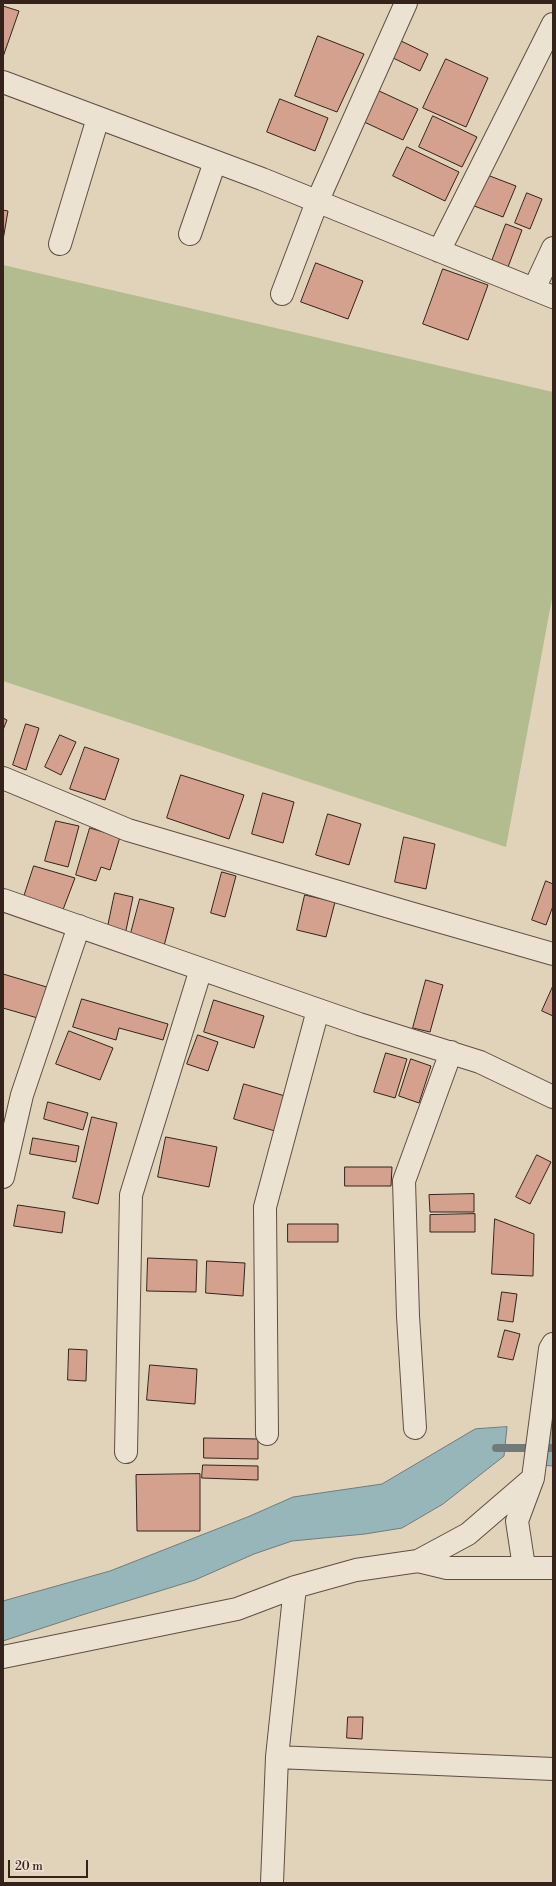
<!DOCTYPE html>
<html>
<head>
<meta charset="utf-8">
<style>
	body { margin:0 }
	#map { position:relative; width:556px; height:1886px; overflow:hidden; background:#e0d3b9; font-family:"Libre Bodoni",serif }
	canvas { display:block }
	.frame { position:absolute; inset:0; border:4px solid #35221b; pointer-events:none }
	.scale { position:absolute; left:8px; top:1860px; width:80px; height:18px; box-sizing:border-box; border:2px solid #35221b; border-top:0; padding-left:5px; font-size:12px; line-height:14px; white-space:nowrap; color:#35221b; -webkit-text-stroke:3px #ebe2d2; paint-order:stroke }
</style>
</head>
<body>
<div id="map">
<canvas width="556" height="1886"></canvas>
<div class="frame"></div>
<div class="scale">20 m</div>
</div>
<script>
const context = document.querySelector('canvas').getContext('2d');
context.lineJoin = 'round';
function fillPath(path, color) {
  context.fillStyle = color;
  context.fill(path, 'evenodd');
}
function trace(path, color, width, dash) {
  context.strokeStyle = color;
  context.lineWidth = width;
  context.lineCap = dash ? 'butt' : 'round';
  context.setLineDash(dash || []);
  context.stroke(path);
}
const green = new Path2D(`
	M3,265L553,392V593L506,847L3,681Z`);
const water = new Path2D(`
	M507,1427L504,1456L443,1504L402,1528L365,1534L292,1541L254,1554L195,1580L82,1615L3,1641V1601L110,1571L250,1516L293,1497L382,1484L475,1429Z
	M544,1428H553V1466L540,1465Z`);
const stream = new Path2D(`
	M496,1448H553`);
const building = new Path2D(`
	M3,6L19,11L3,57Z
	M318,36L364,54L337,112L295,96Z
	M397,39L428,54L420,71L389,56Z
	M446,59L488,78L466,127L423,108Z
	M377,90L418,109L403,140L362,121Z
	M280,99L328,118L315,151L267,132Z
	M433,116L477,137L462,167L419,147Z
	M407,147L459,172L445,201L393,176Z
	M482,173L516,186L503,217L469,204Z
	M527,193L542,199L530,229L515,223Z
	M3,210L8,211L3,240Z
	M506,224L522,230L508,267L492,261Z
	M316,263L363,281L348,319L301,302Z
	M443,269L488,285L468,340L423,324Z
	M3,718L7,720L3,730Z
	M26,724L39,728L26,770L13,765Z
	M60,735L76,742L61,775L45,767Z
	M85,747L119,759L105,800L70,789Z
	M181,775L244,795L229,839L167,818Z
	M263,793L294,802L283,843L252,834Z
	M328,814L361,824L349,865L316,855Z
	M56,821L79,826L68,867L45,861Z
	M90,828L120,837L110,870L101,867L96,881L76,875Z
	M404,837L435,844L426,889L395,882Z
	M34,866L75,878L61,915L22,903Z
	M222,872L236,876L225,917L211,913Z
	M546,881L553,884V906L546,925L532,920Z
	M115,893L133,897L125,935L107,931Z
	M305,895L335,902L326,937L297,930Z
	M140,899L174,908L164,946L130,937Z
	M3,974L50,988L41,1019L3,1008Z
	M426,980L443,985L430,1032L413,1028Z
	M553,986V1016L542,1011Z
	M82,999L168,1024L163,1040L119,1028L116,1040L73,1027Z
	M214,1000L264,1016L254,1048L204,1032Z
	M69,1031L113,1048L100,1080L56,1064Z
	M198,1035L218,1042L208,1071L187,1064Z
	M386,1053L407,1059L395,1098L374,1092Z
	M411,1059L431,1066L419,1103L399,1096Z
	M244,1084L285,1096L275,1131L234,1119Z
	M48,1102L88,1113L83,1130L44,1119Z
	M92,1117L117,1123L98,1204L73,1198Z
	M166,1137L217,1147L209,1187L158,1177Z
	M33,1138L79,1146L76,1162L30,1154Z
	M537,1155L551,1162L530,1204L516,1197Z
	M345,1167H392L391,1186H345Z
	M474,1194V1212H430L429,1195Z
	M18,1205L65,1212L62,1233L14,1226Z
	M475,1214V1232H430V1215Z
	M495,1219L534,1234L533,1276L492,1274Z
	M288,1224H338V1242H288Z
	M148,1258L197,1260L196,1292L147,1291Z
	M207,1261L245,1263L243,1296L206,1293Z
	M502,1292L517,1294L513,1322L498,1320Z
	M505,1330L520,1334L513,1360L498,1357Z
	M69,1349L87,1350L86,1381L68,1380Z
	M150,1365L197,1369L195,1404L147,1400Z
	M204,1438L258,1439V1459L204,1458Z
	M203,1465L258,1466V1480L202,1478Z
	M200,1474V1531H137L136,1475Z
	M348,1717H363L362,1739L347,1738Z`);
const street = new Path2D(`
	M3,82L262,179L553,297
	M190,234L215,162
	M60,244L98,118
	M439,251L553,24
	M534,289L553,248
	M282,294L317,202L406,3
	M3,778L128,830L410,913L553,954
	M3,900L359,1024L480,1062L553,1097
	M3,1177L22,1095L79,926
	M415,1428L408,1316L404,1181L451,1052
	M267,1434L265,1207L318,1010
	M126,1452L131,1195L201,969
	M418,1561L447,1568H553
	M524,1567L517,1521L533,1478L550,1349L553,1344
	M3,1657L237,1609L295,1587L356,1570L418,1561L468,1534L533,1478
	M277,1757L553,1769
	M272,1883L277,1757L295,1587`);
fillPath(green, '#b3bc8e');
fillPath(water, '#97b6b9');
trace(water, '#707b7a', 1);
trace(stream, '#707b7a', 8);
fillPath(building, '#d3a18d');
trace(building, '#35221b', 1);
trace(street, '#604e42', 24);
trace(street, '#ebe2d2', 22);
</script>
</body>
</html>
